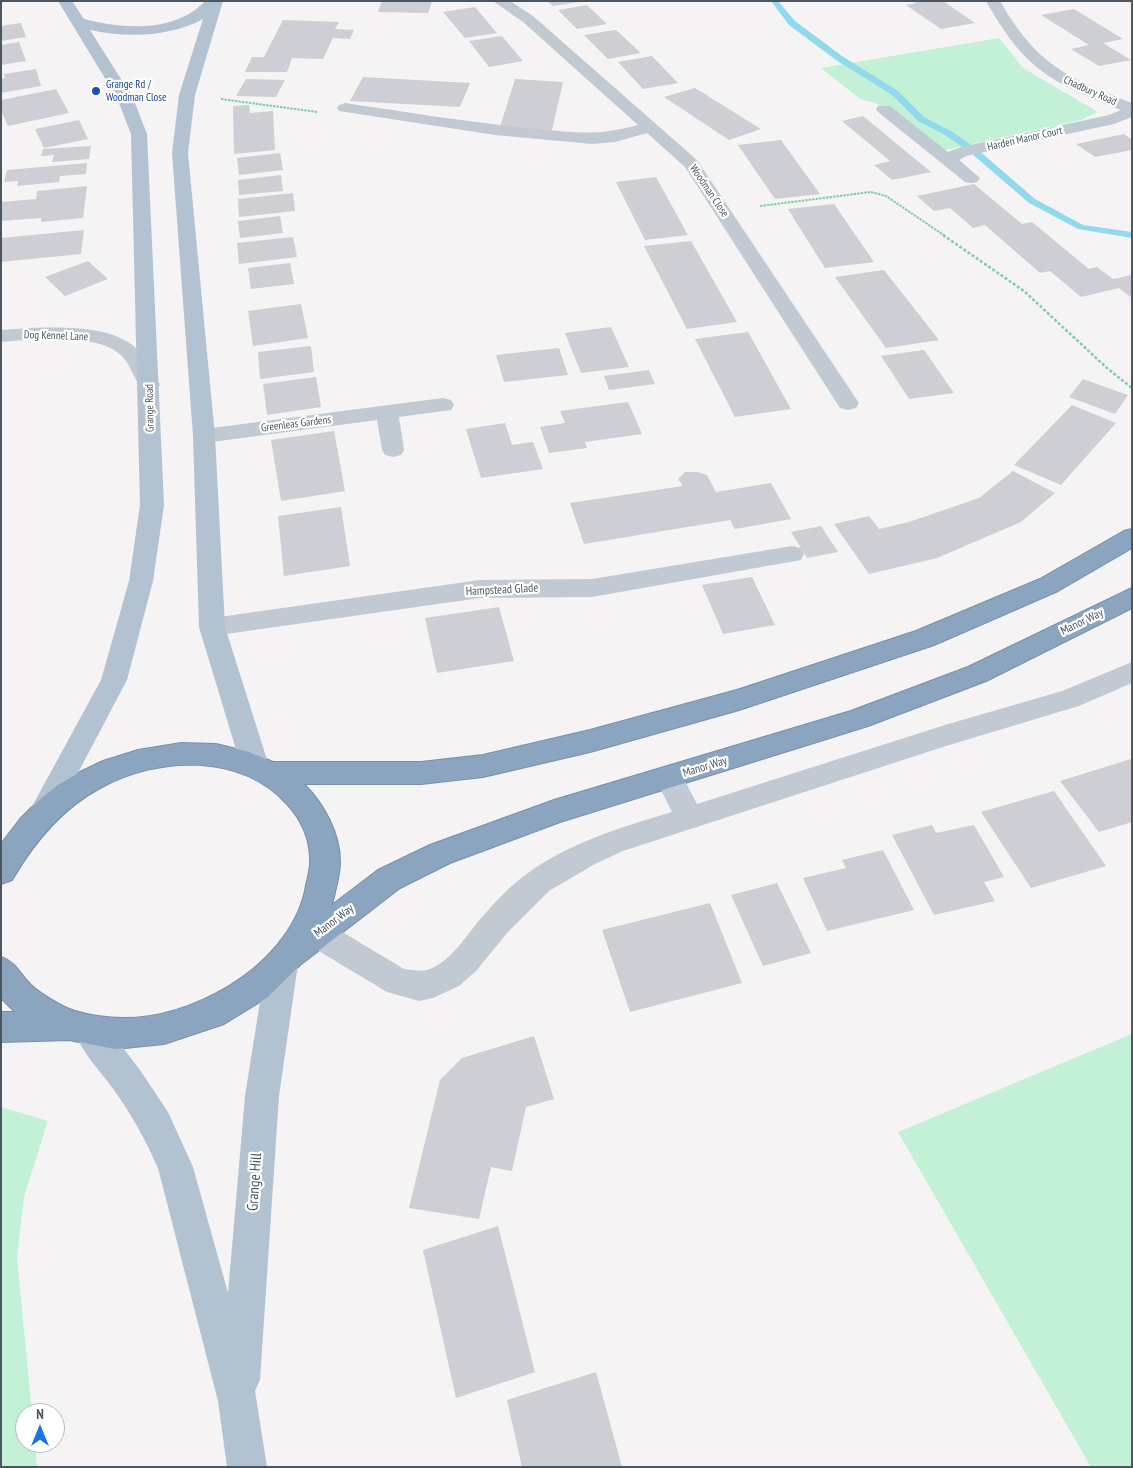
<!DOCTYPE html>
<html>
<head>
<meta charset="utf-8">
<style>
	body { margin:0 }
	#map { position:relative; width:1133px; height:1468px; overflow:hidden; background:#f5f3f3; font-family:"PT Sans Narrow",sans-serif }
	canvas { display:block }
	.frame { position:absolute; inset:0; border:2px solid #4a5661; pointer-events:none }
	.north { position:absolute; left:15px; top:1403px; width:50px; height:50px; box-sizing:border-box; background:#fff; border:1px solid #b7bbc0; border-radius:50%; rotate:0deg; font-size:14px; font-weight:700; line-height:20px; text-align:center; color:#4a5661 }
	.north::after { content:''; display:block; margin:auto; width:18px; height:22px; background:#1a73e8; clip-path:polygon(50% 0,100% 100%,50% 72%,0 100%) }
</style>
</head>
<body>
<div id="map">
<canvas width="1133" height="1468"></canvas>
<div class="frame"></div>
<div class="north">N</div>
</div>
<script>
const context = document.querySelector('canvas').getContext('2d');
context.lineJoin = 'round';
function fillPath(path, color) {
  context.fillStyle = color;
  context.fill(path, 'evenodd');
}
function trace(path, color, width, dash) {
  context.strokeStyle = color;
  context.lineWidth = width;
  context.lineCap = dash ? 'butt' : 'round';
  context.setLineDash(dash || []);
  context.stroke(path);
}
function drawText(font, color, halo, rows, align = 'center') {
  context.font = font + ' "PT Sans Narrow",sans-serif';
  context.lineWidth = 4.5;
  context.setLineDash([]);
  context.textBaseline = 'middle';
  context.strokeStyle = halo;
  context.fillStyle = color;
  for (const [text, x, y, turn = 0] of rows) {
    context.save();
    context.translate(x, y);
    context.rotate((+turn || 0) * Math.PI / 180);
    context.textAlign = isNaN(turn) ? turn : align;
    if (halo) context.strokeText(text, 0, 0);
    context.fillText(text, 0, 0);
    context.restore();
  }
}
const green = new Path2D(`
	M999,38L1023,68L1098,112L1081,120L941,151L876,103L860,99L821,68Z
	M1132,1034V1467H1091L898,1132Z
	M1,1107L48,1121L24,1197L17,1257L32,1413H25V1443H35L37,1467H1Z`);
const stream = new Path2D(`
	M771,1H778L795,21L842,56L898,91L924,117L951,131L977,149L1035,199L1083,225L1132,232V238L1078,229L1029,203L971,153L945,135L918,121L892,95L836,60L789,25Z`);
const building = new Path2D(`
	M382,1H432L428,13L378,12Z
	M547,1H579V2L553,6Z
	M913,1H943L975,23L941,29L906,5L916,3Z
	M587,5L607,24L577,29L558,10Z
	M475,7L497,33L465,38L443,12Z
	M1074,9L1123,39L1103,43L1131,60L1099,66L1071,49L1089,45L1041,15Z
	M283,20L339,22L335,29L354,30L350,39L333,38L323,59L292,58L287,72H245L252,57H264Z
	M21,23L26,37L1,41V26Z
	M616,30L641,53L608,59L584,35Z
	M502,36L523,61L489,67L469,41Z
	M19,42L26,61L1,65V45Z
	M652,56L678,83L643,89L618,62Z
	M36,69L41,86L1,93V79L5,78L4,74Z
	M363,77L470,83L460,107L350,101Z
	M246,79L285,80L276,97L236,96Z
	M515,79L563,82L552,130L500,127Z
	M695,88L761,129L729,140L664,97Z
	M56,89L69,113L8,126L1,111V100Z
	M249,105L250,113L273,111L275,150L234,154L233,106Z
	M863,116L931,172L892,180L874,165L890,161L842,121Z
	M79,120L88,139L44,148L35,129Z
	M1124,134L1132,140V150L1095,157L1076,144Z
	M781,140L820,194L775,199L738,145Z
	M91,146L89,159L52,162L54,155L41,156L43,149Z
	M280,153L283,170L239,175L237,158Z
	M87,163L86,174L60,176L59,182L17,186L18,181L4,182L7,170Z
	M281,175L283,191L239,195L238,180Z
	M656,177L688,235L645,240L616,182Z
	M974,184L1022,224L1032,222L1089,269L1097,267L1113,279L1132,275V298L1119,288L1081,297L1050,271L1040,273L985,225L973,228L950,208L934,211L917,196Z
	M87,186L83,218L41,222V218L1,221V202L36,199L37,191Z
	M293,193L295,211L239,217L238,199Z
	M834,204L874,262L825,268L788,209Z
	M280,216L283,233L240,238L238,221Z
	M84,230L81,254L1,262V238Z
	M293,237L297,257L239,264L237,243Z
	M691,241L737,322L687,329L644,246Z
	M88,261L108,279L65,296L45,277Z
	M290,263L294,284L251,289L248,268Z
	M884,270L939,340L886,348L835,277Z
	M301,304L308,338L253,346L248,311Z
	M611,327L629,367L581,373L565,333Z
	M748,332L791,409L735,417L695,339Z
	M311,346L314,372L260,379L258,352Z
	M559,348L568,375L504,382L496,355Z
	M924,350L954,393L909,399L881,356Z
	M649,370L655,384L609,390L604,376Z
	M316,377L321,407L267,415L263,384Z
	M1083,379L1128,395L1115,414L1069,397Z
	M628,402L642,434L585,442L587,448L549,453L540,427L565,423L560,411Z
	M1072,405L1116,423L1061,485L1014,465Z
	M505,423L512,445L533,442L543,469L481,478L466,429Z
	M334,431L345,491L281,501L271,440Z
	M1013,471L1055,493L1021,522L937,558L869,574L834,524L869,516L879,529L909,522L979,498Z
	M685,472H697L707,475L716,492L771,483L791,519L735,529L730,520L584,544L570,503L683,486L678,479Z
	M341,507L350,566L284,576L278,516Z
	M821,526L838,552L807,558L791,532Z
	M752,577L775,625L723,634L702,585Z
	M499,607L514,661L437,673L425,618Z
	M1131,759L1132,822L1099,832L1060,781Z
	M1054,791L1106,866L1031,888L981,812Z
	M932,825L936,833L974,825L1004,877L984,882L995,901L934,915L892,835Z
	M883,850L914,910L827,931L803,878L846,868L842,860Z
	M777,883L811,953L763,966L731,895Z
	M710,903L742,983L630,1012L602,930Z
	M534,1036L554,1099L526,1107L512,1171L491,1167L479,1219L409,1208L440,1080L462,1058Z
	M498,1226L535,1372L456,1398L423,1250Z
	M596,1372L622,1467H522L507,1400Z`);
const pathFar1 = new Path2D(`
	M221,99L317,112
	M760,206L871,192L886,196L945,236`);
const path = new Path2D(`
	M943,235L1024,291L1108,369L1132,388`);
const minor = new Path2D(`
	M493,1H510L533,16L697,160L859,403L856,408L848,410L840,408L685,167L647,133L615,142L592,144L495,135L339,111L337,108L339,105L345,103C406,112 467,122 528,128C570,132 596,137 638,125L523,22Z
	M986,1H1000C1037,65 1066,77 1132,103V117L1114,124L966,156L959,160L980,178L977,182L971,183L965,182L878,112L876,109L878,106H890L948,152L961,147L1109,115L1121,110C1050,82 1024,69 986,1Z
	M28,328C60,327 113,325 137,349C147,359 154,372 160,385L156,389L149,391L142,389C134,379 131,366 122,356C97,332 34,339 1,342V330Z
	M443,398L451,400L454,405L451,410L399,417L404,450L401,455L393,457L385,455L382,450L377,420L204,443L196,441L193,436L196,431L204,429Z
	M792,546L801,548L804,554L801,560L592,597L480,598L212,636L203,634L199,627L203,620L212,618L480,580L592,579Z
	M1132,662V683L1079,706L946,746L623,851L595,864L549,891L507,933L476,971L459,986L433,998L419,1001L387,992L297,938L292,928L297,918L308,914L319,918L404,969C413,970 421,972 430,969C453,960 468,932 484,915C496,901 512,884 528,873C571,842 622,827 672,812L655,778L659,770L669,767L679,770L697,804L945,725L1062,691Z`);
const major = new Path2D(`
	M58,1H72L84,19C122,29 176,33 205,1H223L195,95L188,153L215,436L225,627L269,766L265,774L255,777L245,774L241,766L199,627L193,436L172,153L179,95L203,19C169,37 127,38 90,30L133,98L147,134L164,505L153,581L127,680L53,820L43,824L33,820L29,812L101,680L129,581L140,505L131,134L117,98Z
	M282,950L293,954L298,964L279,1096L260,1380L255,1391L267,1467H227L218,1401L158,1168C146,1141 132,1115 114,1090C100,1071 82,1052 73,1030L77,1019L89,1015L101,1019L140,1070L168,1112L193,1167L228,1293L245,1096L266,964L271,954Z`);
const highway = new Path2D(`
	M1132,529V548L1058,591L934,645L739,710L590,752L483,777L421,784H304C324,804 340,833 340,862C340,876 335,891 332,905L378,870L430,845L554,800L851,711L968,667L1132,588V608L986,681L868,726L560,822L450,863L400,888L300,965L268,997L224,1024L164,1044L115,1049L69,1040L1,1042V1012H15L1,998V957C17,963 18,972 30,984C39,993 62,1007 75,1011C129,1027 182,1014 229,986C264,965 296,931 305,891C306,882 310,872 310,863C311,841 302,820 287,804C240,753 158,756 100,788C61,809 34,842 12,880L1,884V844L20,819L38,801L58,785L80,772L103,761L138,750L181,743L216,744L249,752L273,762H421L483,755L590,730L737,690L916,631L1040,579L1124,531Z`);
const markers = [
	[96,91,5,"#1a4fb4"]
];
const farTransitnames = [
	["Grange Rd /",106,85],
	["Woodman Close",106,98]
];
const farStreetnames = [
	["Chadbury Road",1090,91,24],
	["Harden Manor Court",1025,139,-13],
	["Woodman Close",709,191,56],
	["Dog Kennel Lane",56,336,2],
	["Grange Road",150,408,-91],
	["Greenleas Gardens",296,424,-7]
];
const streetNames = [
	["Hampstead Glade",502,590,-3],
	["Manor Way",1082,622,-26],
	["Manor Way",705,767,-17],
	["Manor Way",334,921,-37]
];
const nearStreetnames = [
	["Grange Hill",255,1182,-86]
];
fillPath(green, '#c3f1d5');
fillPath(stream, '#90daee');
fillPath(building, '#cdcfd5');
trace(highway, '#7690ad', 2);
trace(pathFar1, '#7ad0a6', 2, [2.5, 1]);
trace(path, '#7ad0a6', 2.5, [3, 2]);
fillPath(minor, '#c1cad2');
fillPath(major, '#b3c2d1');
fillPath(highway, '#8ba5c1');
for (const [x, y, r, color] of markers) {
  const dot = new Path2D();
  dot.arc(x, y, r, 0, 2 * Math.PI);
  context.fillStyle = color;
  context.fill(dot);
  trace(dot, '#fff', 2);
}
drawText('11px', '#164399', '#fff', farTransitnames, 'left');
drawText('11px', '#4a5661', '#fff', farStreetnames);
drawText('12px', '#4a5661', '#fff', streetNames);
drawText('15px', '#4a5661', '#fff', nearStreetnames);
</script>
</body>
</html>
